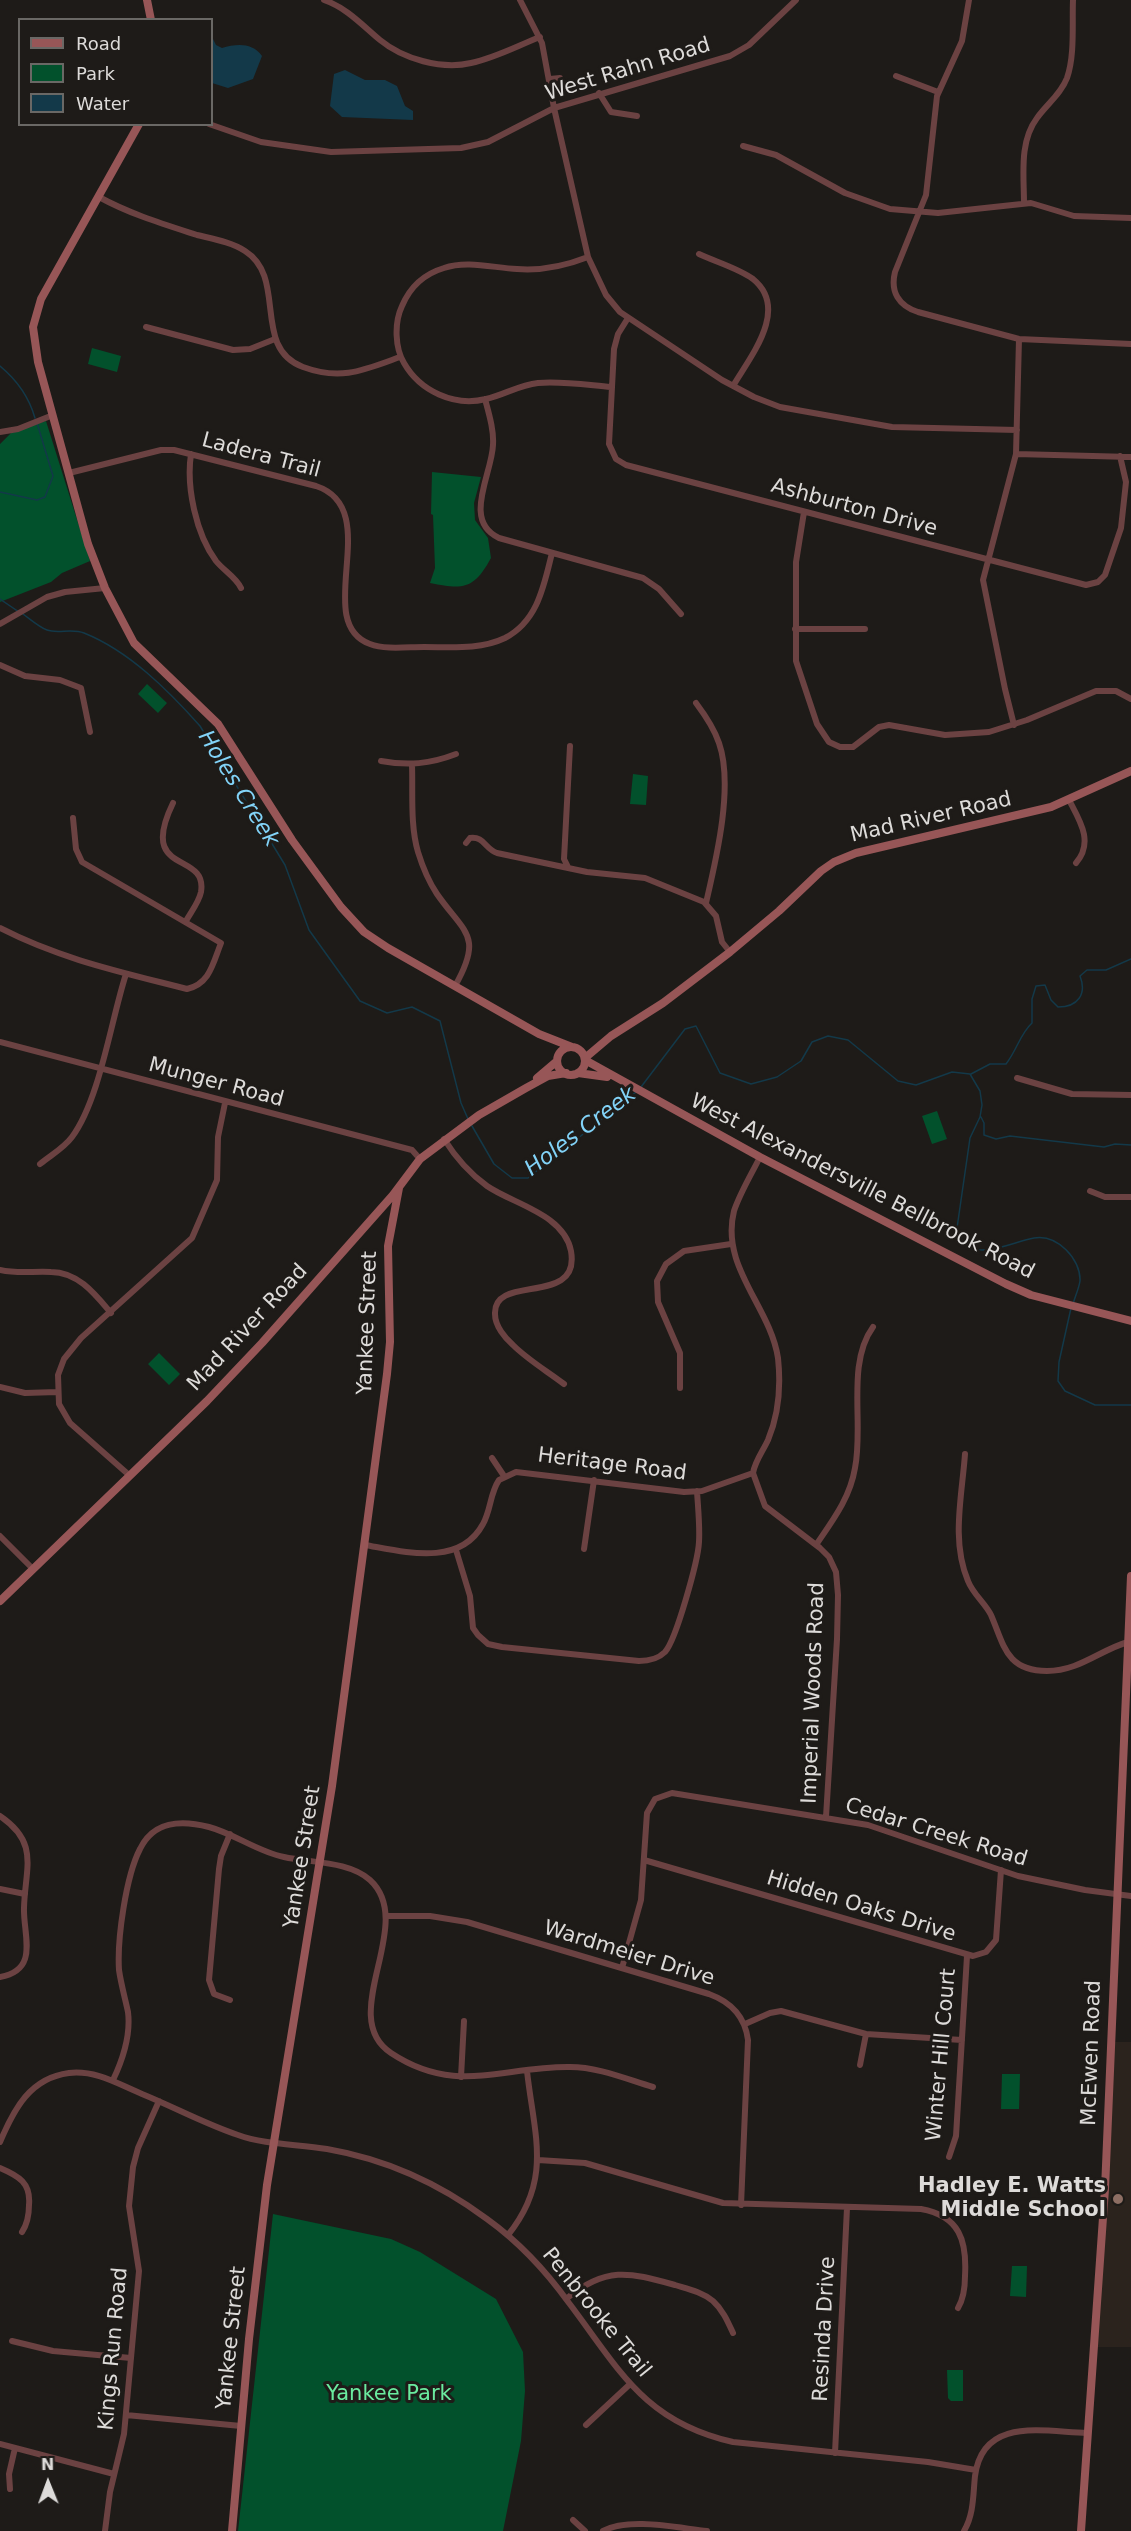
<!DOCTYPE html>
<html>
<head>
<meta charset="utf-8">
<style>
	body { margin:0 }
	#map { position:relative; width:1131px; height:2531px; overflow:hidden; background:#1e1b18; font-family:"DejaVu Sans",sans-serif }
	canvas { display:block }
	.legend { position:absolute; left:18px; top:18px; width:195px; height:108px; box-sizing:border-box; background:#1e1b18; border:2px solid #6a6865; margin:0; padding:8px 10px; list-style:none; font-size:18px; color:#dddbd9 }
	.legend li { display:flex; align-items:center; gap:12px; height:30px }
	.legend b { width:30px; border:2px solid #6a6865 }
	.north { position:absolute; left:18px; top:2453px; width:60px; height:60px; -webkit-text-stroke:4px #1e1b18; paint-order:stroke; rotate:359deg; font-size:16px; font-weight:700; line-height:24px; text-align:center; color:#dddbd9 }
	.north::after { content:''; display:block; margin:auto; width:21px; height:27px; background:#dddbd9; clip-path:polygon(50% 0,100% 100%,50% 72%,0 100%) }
</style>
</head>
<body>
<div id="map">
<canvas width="1131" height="2531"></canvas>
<ul class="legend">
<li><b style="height:8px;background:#975657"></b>Road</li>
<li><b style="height:16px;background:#02512c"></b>Park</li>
<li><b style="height:16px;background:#133949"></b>Water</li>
</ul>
<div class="north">N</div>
</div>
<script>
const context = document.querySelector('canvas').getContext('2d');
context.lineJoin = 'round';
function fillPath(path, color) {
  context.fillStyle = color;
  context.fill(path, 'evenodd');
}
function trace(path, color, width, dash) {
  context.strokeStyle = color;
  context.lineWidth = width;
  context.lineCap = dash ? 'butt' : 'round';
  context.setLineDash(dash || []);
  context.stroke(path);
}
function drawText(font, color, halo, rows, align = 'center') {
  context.font = font + ' "DejaVu Sans",sans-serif';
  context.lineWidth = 6;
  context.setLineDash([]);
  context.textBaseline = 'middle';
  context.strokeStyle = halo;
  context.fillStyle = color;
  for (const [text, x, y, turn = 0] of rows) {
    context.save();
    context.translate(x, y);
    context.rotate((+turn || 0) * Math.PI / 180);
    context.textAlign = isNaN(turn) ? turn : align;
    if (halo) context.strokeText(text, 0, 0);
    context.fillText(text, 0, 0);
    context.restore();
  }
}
const built = new Path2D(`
	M1110,2042H1131V2347H1093Z`);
const green = new Path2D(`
	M92,348L121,356L117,372L88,364Z
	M46,421L90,561L62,573L51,582L0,602V444L12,432Z
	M432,472L481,477L474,503L475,520L488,538L491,558C474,589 464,590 430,583L435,568L433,515L431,514Z
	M147,684L167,703L158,713L138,694Z
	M633,774L648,776L646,805L630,804Z
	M937,1111L947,1139L932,1144L922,1116Z
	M159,1353L180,1374L169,1385L148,1364Z
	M1002,2074H1020L1019,2109H1001Z
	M273,2214L391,2239L420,2252L496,2299L523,2352L525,2391L521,2441L503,2531H238Z
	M1012,2266H1027L1026,2297L1010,2296Z
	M947,2370H963V2401H951L948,2398Z`);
const water = new Path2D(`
	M212,37L216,45L222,48C236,44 252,42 262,56L253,79L228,88L212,83Z
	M345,70L365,80H385L397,86L405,106L413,111V120L342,117L330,106L334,74Z`);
const stream = new Path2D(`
	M0,366C17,380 29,397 35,418
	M0,492L37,500L45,497L53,476L37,423
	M0,599L19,612
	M23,614C30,619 39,627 47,630C58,634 72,628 84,633C129,651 168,690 200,726L285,865L309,930L360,1001L387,1013L412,1007L440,1021L461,1103L468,1119
	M971,1074L990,1064H1006C1017,1050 1020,1034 1032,1023V999L1036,986L1045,985L1051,1000L1058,1007C1078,1007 1087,994 1080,976L1087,970H1106L1131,959
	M641,1087L685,1029L696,1026L720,1073L751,1084L777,1077L801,1061L812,1042L828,1036L848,1040L898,1081L916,1085L952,1072L970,1074L980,1091L982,1105L980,1117L970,1138L957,1228C967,1268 1009,1242 1034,1238C1057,1234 1081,1259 1080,1281C1079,1288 1075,1297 1073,1304
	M981,1117L984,1123V1135L996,1139L1010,1136L1104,1147L1115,1144L1131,1145
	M472,1126L494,1164L512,1178H528L636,1092
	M1071,1308L1059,1362L1058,1381L1065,1391L1095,1405H1131`);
const street = new Path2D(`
	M324,0C347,8 362,25 380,40C403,59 442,70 471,63C495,58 517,46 540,37
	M520,0L542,43L554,108L588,257L606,295L620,312L722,380L754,397L780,407L892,427L1017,430
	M969,0L962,41L937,96L926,195L895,272C890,292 899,306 918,312L1019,339L1131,344
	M896,76L938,92
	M550,79L560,78
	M599,93L611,112L637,116
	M209,124L261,142L331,152L461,148L488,142L554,108L730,56L749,45L796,0
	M743,146L776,155L845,193L890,209L938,213L1031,203L1074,216L1131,218
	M99,197C130,214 163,224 197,235C213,239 231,242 245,251C288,278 251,348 303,367C341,381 364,370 400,357
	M1024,203C1024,175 1019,142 1037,118C1047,104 1061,94 1067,78C1075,55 1072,24 1073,0
	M699,254C716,262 738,268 753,279C790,309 750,357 733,386
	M588,257C565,266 542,271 517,269C494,268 467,260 444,268C424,274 410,287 402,306C394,323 395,348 404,363C420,391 454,407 486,399C504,395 519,385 538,383C562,381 587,385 611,387
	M628,318L618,334L614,349L609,444L616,459L626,465L1086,585L1098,582L1105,575L1121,528L1126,482L1120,456
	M146,327L233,350L250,349L275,339
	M485,399C489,414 494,430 493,445C492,474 462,521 499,538L643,578L659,589L681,614
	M0,432L18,429L53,415
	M191,454C186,487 196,534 216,561C224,571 236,577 241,588
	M1016,454L1131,457
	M69,473L161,450H174L316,486C386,509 310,622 370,644C385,650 407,647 424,647C451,647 480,650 505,638C538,621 544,585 552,553
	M804,512L796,562V661L817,724L829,742L840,747H853L879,727L889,725L945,735L989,732L1027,720L1096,691H1116L1131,699
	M0,624L47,597L65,592L105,588
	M795,629H865
	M0,665L25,676L60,680L81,688L90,732
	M696,703C705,715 714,728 719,743C734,786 716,860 706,903
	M1014,725L1005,689L983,580L1016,454L1019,339
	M381,761C408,766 430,764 456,754
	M412,765C413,792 410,825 418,852C422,865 429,882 437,894C464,933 484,935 455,986
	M1069,800C1080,821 1094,842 1076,863
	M173,803C137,877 208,850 201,892C199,902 191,912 186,921
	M466,843L470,838C484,836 485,849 497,853L587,872L645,878L704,902L716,916L722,942L730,952
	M568,867L564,859L570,746
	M0,928C60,959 121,972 187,989C210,984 213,963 221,943L82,862L76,849L73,818
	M0,1042L412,1150L420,1159
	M1017,1078L1072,1094L1131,1095
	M444,1139C456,1158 469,1173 487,1186C513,1204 564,1214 571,1251C581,1307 493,1273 495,1314C495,1326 505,1338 513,1345C528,1360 547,1371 564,1384
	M760,1157C751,1175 740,1193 734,1211C720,1267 770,1306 778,1358C781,1386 779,1414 768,1440C763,1451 755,1461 753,1473L765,1506L820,1548L829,1557L836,1572L838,1595L837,1639L826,1817
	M40,1164C51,1155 64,1148 72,1137C100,1099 111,1020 126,974
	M1090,1191L1105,1197H1131
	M0,1270C18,1274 33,1271 51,1272C78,1272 95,1294 111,1313
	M0,1387L25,1393L57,1392
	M680,1388V1353L658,1302L657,1281L666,1264L684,1251L731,1244
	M965,1454C962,1496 951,1541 968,1581C973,1594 985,1603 991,1615C1004,1645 1006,1671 1047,1671C1079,1671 1100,1650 1128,1642
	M492,1458L504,1476
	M129,1475L70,1423L59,1404L58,1375L64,1359L81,1338L192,1238L217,1180L218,1137L225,1103
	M0,1536L33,1569
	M365,1545C405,1552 460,1567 483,1524C491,1510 490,1493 499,1480L516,1472L684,1492L702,1491L753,1473
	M816,1545C833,1520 850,1498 855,1468C864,1425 846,1364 873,1327
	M584,1549L594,1480
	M456,1550L470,1596L473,1628L478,1635L488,1644L502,1647L639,1661C649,1661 658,1659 665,1652C676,1640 698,1561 699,1542C700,1526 698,1508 697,1491
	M0,1816C40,1843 25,1868 24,1908C23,1935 40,1970 0,1977
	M644,1860L973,1956L986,1952L996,1940L1001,1870
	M0,1889L25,1894
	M387,1916H430L467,1922L709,1994C731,2002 745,2016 748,2040L741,2205
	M622,1968L641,1900L647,1813L655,1799L672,1793L868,1825L1018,1876L1085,1890L1131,1896
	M230,2000L214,1994L209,1980L219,1869L221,1856L230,1834
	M745,2024L770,2013L781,2011L866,2034L962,2040
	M860,2065L866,2034
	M461,2077L464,2021
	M113,2080C123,2059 131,2036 128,2012C125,1998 121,1984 119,1970C117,1939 126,1876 140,1849C154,1820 182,1820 209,1827C235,1834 258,1852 284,1857C311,1863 349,1861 370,1880C418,1924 335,2016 391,2053C456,2096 502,2066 570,2067C598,2067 626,2079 653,2087
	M0,2142C14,2109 30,2078 69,2073C96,2070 118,2084 142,2094C174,2107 205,2124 238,2135C265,2145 298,2144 327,2149C385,2159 440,2184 487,2219C519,2242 546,2271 569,2303C619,2369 644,2422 733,2442L928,2462L976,2470
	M949,2157L956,2136L967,1956
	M538,2160L585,2163L723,2203L921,2209C960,2216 967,2241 965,2276C965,2288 964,2298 958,2308
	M0,2168C19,2176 31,2183 29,2205C29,2215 28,2223 22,2232
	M508,2235C553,2179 534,2135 527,2071
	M566,2299C606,2266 628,2272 675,2285C688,2289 702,2292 713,2301C723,2310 728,2322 733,2333
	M12,2341L53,2351L131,2358
	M126,2415L241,2426
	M586,2425L629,2385
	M0,2444L114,2474
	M835,2453L847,2208
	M10,2489L9,2474L15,2448
	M573,2520L585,2531
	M105,2531L110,2492L124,2434L139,2271L129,2206L133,2167L138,2148L159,2101
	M603,2531C629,2517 678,2528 707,2531
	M964,2531C974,2514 973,2495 975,2476C983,2416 1044,2432 1087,2433`);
const secondary = new Path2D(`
	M147,0L151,20
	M139,124L41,299L33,327L38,362L88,544L105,588L134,643L218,724L292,840L341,907L364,932L388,948L539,1034L572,1047
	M557 1061a14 14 0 1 1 28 0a14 14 0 1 1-28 0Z
	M585,1058L611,1036L663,1003L730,952L779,911L821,871L834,862L856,853L1051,807L1131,771
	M585,1060L760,1157L1006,1284L1031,1295L1131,1321
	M578,1073L607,1077
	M537,1078L557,1061
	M0,1601L207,1401L262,1343L393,1195L420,1159L479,1115L526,1088L548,1076L566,1073
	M232,2531L249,2339L267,2185L332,1786L387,1374L390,1342L388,1246L399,1188
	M1081,2531L1105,2189L1131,1576`);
const markers = [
	[1118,2199,6,"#8d6e63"]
];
const streetNames = [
	["West Rahn Road",628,70,-17],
	["Ladera Trail",261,456,15],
	["Ashburton Drive",854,508,15],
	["Mad River Road",931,818,-13],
	["Munger Road",216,1083,15],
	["West Alexandersville Bellbrook Road",862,1187,27],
	["Yankee Street",368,1323,-88],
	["Mad River Road",248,1328,-47],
	["Heritage Road",612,1465,7],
	["Imperial Woods Road",814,1693,-88],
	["Cedar Creek Road",936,1833,17],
	["Yankee Street",303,1857,-81],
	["Hidden Oaks Drive",861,1907,17],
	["Wardmeier Drive",629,1954,17],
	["McEwen Road",1092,2053,-88],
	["Winter Hill Court",942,2055,-85],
	["Penbrooke Trail",596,2313,51],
	["Resinda Drive",825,2329,-87],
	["Yankee Street",232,2338,-84],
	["Kings Run Road",114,2349,-85]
];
const poiNames = [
	["Hadley E. Watts",1106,2187],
	["Middle School",1106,2211]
];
const parkNames = [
	["Yankee Park",389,2395]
];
const waterNames = [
	["Holes Creek",238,789,58],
	["Holes Creek",581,1132,-37]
];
fillPath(built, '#2b231d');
fillPath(green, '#02512c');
fillPath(water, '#133949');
trace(stream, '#133949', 1.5);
trace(street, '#6b4242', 6);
trace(secondary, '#975657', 8);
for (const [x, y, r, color] of markers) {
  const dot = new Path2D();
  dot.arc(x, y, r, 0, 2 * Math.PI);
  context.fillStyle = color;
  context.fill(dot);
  trace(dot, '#1e1b18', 2);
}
drawText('21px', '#dddbd9', '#1e1b18', streetNames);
drawText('bold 21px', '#dddbd9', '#1e1b18', poiNames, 'right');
drawText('21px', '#6aeb9f', '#1e1b18', parkNames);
drawText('italic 22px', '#82d3f8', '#1e1b18', waterNames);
</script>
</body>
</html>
